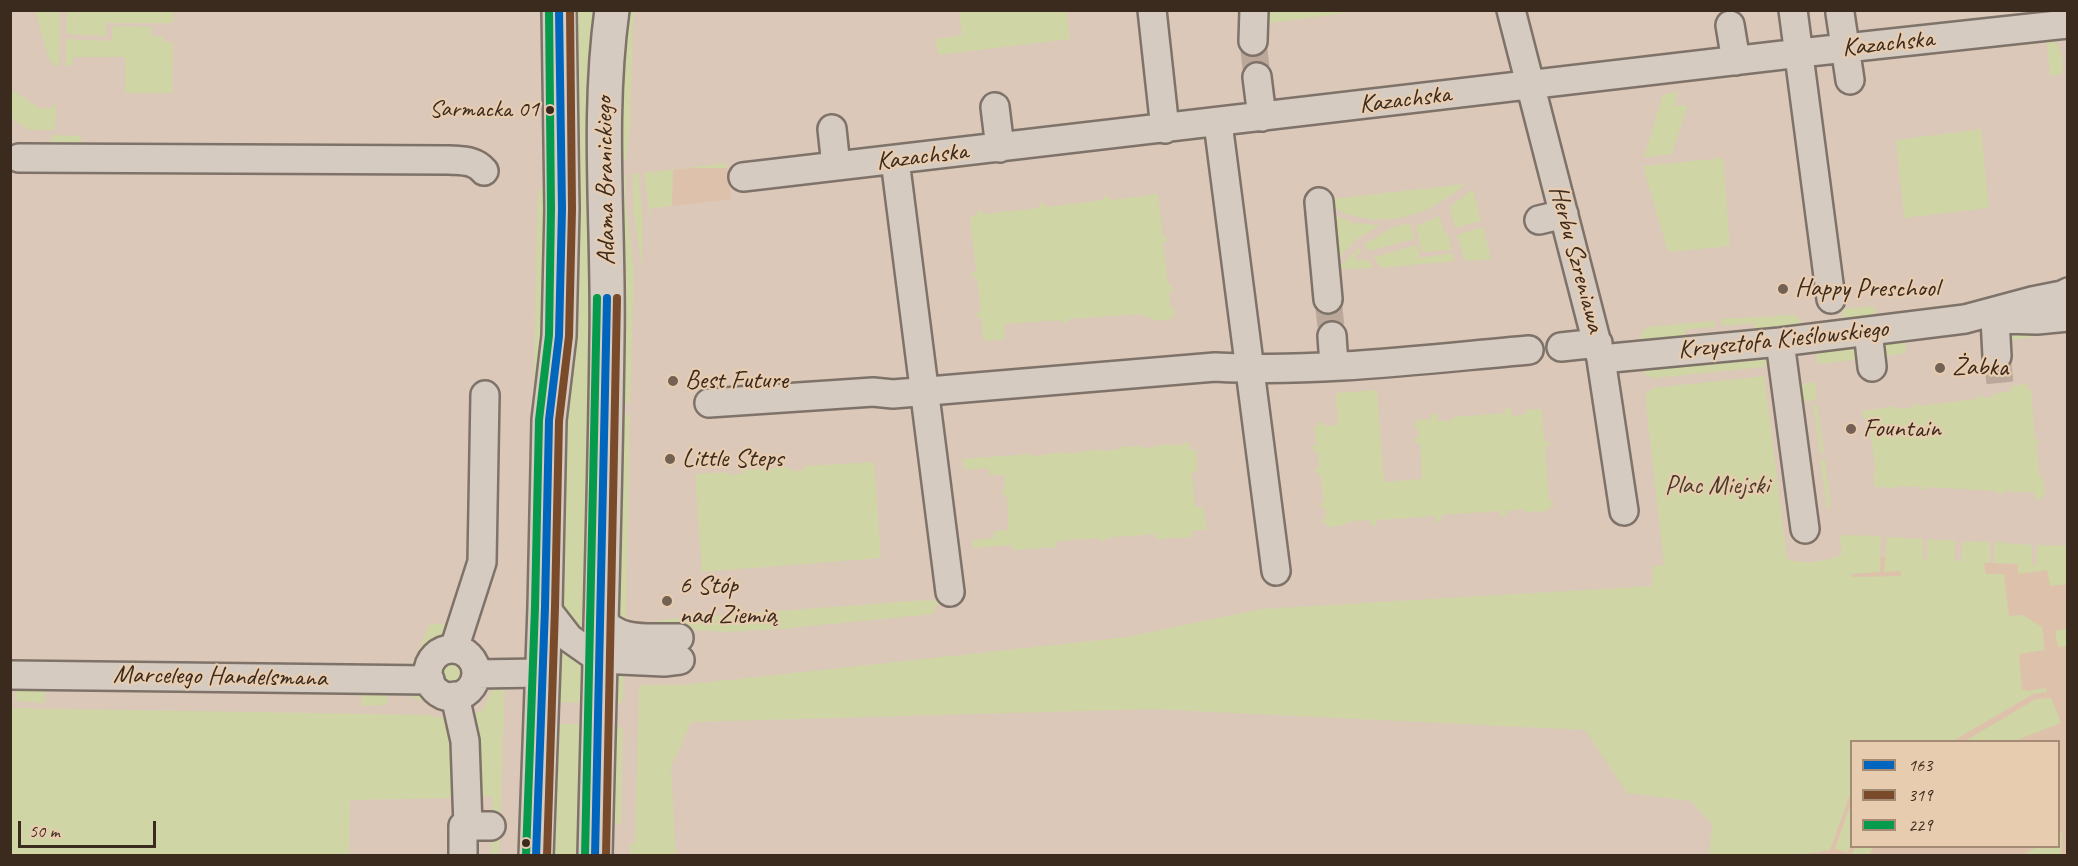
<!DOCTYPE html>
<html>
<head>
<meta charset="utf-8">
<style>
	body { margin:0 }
	#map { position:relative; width:2078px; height:866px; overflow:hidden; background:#dbc8b9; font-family:Caveat,sans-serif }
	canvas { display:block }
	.frame { position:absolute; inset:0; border:12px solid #3b2a1e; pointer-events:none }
	.legend { position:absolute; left:1850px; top:740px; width:210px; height:108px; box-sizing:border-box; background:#e8ccaf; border:2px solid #a38b75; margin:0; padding:8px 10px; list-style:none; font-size:18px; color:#3b2a1e }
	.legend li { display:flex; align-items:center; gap:12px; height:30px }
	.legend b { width:30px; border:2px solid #a38b75 }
	.scale { position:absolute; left:18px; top:821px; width:138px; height:27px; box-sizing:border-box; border:3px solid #3b2a1e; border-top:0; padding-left:8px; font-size:18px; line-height:21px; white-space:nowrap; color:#3b2a1e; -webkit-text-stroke:4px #e8ccaf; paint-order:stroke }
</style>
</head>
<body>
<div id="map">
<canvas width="2078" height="866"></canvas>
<div class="frame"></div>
<ul class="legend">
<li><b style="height:8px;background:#0065bd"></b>163</li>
<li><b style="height:8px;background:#7a4b2a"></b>319</li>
<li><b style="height:8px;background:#069a4c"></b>229</li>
</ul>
<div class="scale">50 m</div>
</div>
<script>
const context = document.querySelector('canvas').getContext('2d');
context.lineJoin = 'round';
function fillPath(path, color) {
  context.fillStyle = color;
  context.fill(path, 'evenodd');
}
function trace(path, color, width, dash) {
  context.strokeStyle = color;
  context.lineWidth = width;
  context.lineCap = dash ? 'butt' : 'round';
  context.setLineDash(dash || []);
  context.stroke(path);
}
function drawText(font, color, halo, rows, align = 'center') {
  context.font = font + ' Caveat,sans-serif';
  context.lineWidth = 4.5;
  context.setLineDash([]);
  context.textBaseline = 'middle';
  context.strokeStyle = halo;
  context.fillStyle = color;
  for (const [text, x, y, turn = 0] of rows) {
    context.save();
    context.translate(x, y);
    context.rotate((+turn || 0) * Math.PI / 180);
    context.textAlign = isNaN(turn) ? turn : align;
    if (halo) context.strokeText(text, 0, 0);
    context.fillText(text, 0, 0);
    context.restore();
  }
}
const built = new Path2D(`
	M689,168H727L731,199L672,206V170Z
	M1842,555L2067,567V855L1755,856ZM1852,742H2058V846H1852Z`);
const green = new Path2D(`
	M1066,10L1070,39L938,55L936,39L962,35L959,11Z
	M35,11H60L59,66H54L53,62H50Z
	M67,11H173V23H106V36L66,34Z
	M569,11H596L592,45L588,189L590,190L597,289L589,642L565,613L563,604L573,189Z
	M629,11H635L633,26L630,128L626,160H624L620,156L623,55Z
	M1258,11H1357L1257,25Z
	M113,26L151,27V36L164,37V42L173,43L172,93H125V57H73L72,66H66V39L112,41Z
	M2049,37C2062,44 2064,61 2062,74L2050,76L2046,38Z
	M11,89L39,108H53V105L56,104L55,130H30L11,119Z
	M1678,92L1675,106L1688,105L1672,154L1644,158L1663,94Z
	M1981,129L1989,208L1904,218L1896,140Z
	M53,135L81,136V147L51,149V138Z
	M1723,158L1730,246L1668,252L1643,166Z
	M727,163V168H689L673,170L672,206L651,208L650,220L644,173Z
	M633,173H638L643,220L642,269L633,211Z
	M623,175H626L625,197L634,269L630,403H620L619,178Z
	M1465,184C1431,213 1392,229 1347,214C1339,211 1330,204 1322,200Z
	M545,187L550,209L527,658L538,190Z
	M1473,189L1481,221L1455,228L1450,207Z
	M1158,194L1163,236H1166L1167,242H1163L1168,285H1172L1173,291H1169L1171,309H1175L1176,314L1172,315V319L1151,321L1150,313L1149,317H1143V314L1068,319V323H1062L1061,320L1004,324L1005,339L984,341L981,318H977V312L981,311L977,278H973L972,272H976L970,216L977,215V211L982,210L983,214L1039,208V204L1045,203L1046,207L1103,200V197L1109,196L1110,200Z
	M1326,211L1354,223L1381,225L1357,239L1330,267Z
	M1440,216L1444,233H1447L1452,250L1422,252L1416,226Z
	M1410,223L1414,239L1369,251L1364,245L1391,228Z
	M1483,227L1491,259L1465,261L1457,235Z
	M1417,245L1420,258L1452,253L1455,261L1381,268L1374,257Z
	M1359,248L1362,252L1354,256L1357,261L1367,259L1374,268L1337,269Z
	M1875,306V318L1846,321L1843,319L1842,309Z
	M1795,315L1801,321V327L1755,331L1754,323L1722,326L1721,319Z
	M1715,321V327L1688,329L1679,340L1641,341V334L1647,327Z
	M2005,325L2044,327V335L2004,341Z
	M1904,338L1907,353L1878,357L1881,342Z
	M1854,345L1857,347L1860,359L1819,364L1817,362L1815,348Z
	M1768,357L1774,366L1655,378L1645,375V370L1665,365Z
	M1764,376L1787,558C1797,566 1831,561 1842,554L1840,535L1881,536L1880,572L1851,574L1853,577L1901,576V571L1884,572L1887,537L1923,539V559H1927V539L1955,541V561H1961L1963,541L1990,542V563H1984L1986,574H2004L2009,616L2023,615L2042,627L2045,650L2019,654L2022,689L2027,691L2046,688L2047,692L2033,694L1953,741L1852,742L1851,796L1849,797L1830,850L1800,855H1709L1712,824L1691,801L1627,793L1585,730L1152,709L691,722L671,767L676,855H630L629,843H635L639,687L642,685H682L1127,637L1261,609L1652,586L1653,566L1664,565L1645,395L1653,388Z
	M1815,382L1817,400L1797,402L1795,385Z
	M2027,384L2028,389H2031L2035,439H2038L2039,444L2036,445L2040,477L2043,478L2045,496L2042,497L2041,500L2035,499V493L2003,491V494H1998L1997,491L1926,487L1925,490L1920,489V487L1899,486L1898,488L1875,487L1873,474L1876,473L1868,419H1863L1862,411L1895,406V409L1914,407V404L1919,403V406L1976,399L1978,396L1982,395L1983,398L1993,397V394L2011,391V386Z
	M1377,390L1384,482L1422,479L1420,443H1415V438H1419L1418,427H1414V422H1418V420L1431,419V414H1438V421L1453,420V417L1505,413V409L1511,408L1512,416L1526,414V410L1542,409L1544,441H1549V446L1545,447L1549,501H1553L1554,506L1549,507V511L1525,512L1524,509L1506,511V517H1501L1500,511L1441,515L1442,521L1436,522L1435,516L1376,520V526H1371L1370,520L1346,522V525L1327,527V523H1322V519L1326,518L1325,508H1321L1320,503L1324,502L1320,473L1316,474L1315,468L1320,467L1317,451H1313L1312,446L1317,445L1314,427H1318L1317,422H1323L1324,426L1338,425L1336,393Z
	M1817,404L1824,452L1820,455L1813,405Z
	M620,415H630L626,627L616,623Z
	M1189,442L1190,450H1196L1197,465L1192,466H1197V472L1192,473L1195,507H1203L1207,530L1192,531V537L1156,539L1155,534L1106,538V541H1100V538L1057,541V547L1013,550L1012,545L973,548L972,540L994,538V531L1008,530L1007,496L1002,494V489L1005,488L1004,475H990L989,468L965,470L962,459L1031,454L1032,456L1065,452L1066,454L1101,449L1102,451L1121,449V447L1142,446V448L1155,447V445H1183L1184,443Z
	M1825,459L1831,508L1827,509L1820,460Z
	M874,462L881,558L702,572L695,474L728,472L729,475L742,474L743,470L790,467L791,471L804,470L805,466Z
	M1995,542L2032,545V565H2036L2037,545L2067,546V584L2050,586L2047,570L2018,574V564L1994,563Z
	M926,600L938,601L933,614L780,629L727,632L681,629V622H657L658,620Z
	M430,624H454L445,642L435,647L417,666L408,667L418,656V651Z
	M2067,629V646L2058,647L2055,631Z
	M556,638L583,657L589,703L555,702Z
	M441 672a12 12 0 1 1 24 0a12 12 0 1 1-24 0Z
	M624,666L623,701L619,704L608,703L610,678Z
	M16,684L45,688V703L17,701L15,698Z
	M505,686L499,855H491L492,796L477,797L467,713L482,711L493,687Z
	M388,688V701L385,705L361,706V692Z
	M428,692L447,706L451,712L444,714L433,706L412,697L407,693Z
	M2051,698L2061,723L2014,741H1965L2036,699Z
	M11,708L431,715L438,718L450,715L457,798L350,800L349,855L11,856Z
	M554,724H589L585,855L551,856Z
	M608,725H618L623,730L621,824H614L607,831Z
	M1851,803V844L1848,852L1835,849Z
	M2062,832L2061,855H2022L2037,847L2058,846L2059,834Z
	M1856,847V846L1873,847L1869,855L1851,854Z`);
const minorTunnel = new Path2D(`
	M1253,41L1257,77
	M1328,299L1332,336
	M1997,356L2001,393`);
const minor = new Path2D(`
	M1152,10L1165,129
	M1511,10L1601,359L1624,511
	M1793,10L1831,299
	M1840,13L1850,80
	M1730,25L1736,61
	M1253,41L1254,10
	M1257,77L1262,117
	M995,107L1000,148
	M1218,123L1276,571
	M832,129L836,166
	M19,158L450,160C463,161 475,160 484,171
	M895,160L950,592
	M743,177L1800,53L2067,24
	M1319,202L1328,299
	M1539,220L1564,214
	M1995,319L1997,356
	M1999,319L2037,320L2068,317
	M1868,331L1872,367
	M1332,336L1334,365
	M1780,342L1805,529
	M1561,347L1598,343
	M1601,359L1780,342L1965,319L2032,301L2062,295L2068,292
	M709,403L873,392L893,394L1215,367C1318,373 1426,359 1529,350
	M545,607L569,638L599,659L664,662L680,660
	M600,617C617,644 651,637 679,638
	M454,649L482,562L485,395
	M428 673a24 24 0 1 1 48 0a24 24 0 1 1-48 0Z
	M476,674L542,673
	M10,675L430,680
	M455,696L465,741L468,826
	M463,856V826H491`);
const major = new Path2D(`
	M536,856L545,607L549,420L559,336L562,209L559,10
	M595,856C599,683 605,510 607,337C609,228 597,119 612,10`);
const bus1 = new Path2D(`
	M536,856L545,607L549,420L559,336L562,209L559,10
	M595,856L607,298`);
const bus2 = new Path2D(`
	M547,856L555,607L559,421L569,336L572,209L570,10
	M606,856L617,298`);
const bus3 = new Path2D(`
	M526,856L535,607L539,420L549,335L551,209L549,10
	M585,856L597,298`);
const markers = [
	[550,110,5,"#3b2a1e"],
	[1783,289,6,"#736154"],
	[1940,368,6,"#736154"],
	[673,381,6,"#736154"],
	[1851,429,6,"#736154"],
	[670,459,6,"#736154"],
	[667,601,6,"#736154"],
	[526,843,5,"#3b2a1e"]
];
const busNames = [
	["Sarmacka 01",539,110]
];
const streetNames = [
	["Kazachska",1888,44,-6],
	["Kazachska",1405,100,-7],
	["Kazachska",922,157,-7],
	["Adama Branickiego",606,181,-91],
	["Herbu Szreniawa",1576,259,75],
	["Krzysztofa Kieślowskiego",1783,340,-6],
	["Marcelego Handelsmana",220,677,1]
];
const poiNames = [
	["Happy Preschool",1795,289],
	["Żabka",1952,368],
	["Best Future",685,381],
	["Fountain",1863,429],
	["Little Steps",682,459],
	["6 Stóp",679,586],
	["nad Ziemią",679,616]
];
const parkNames = [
	["Plac Miejski",1717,486]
];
fillPath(built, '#dec1ab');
fillPath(green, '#cfd5a5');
trace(minorTunnel, '#bba89a', 27, [27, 14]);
trace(minor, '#7e7269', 32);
trace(major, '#7e7269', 38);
trace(minor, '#d6cbc1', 27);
trace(major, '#d6cbc1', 33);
trace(bus1, '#0065bd', 8);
trace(bus2, '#7a4b2a', 8);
trace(bus3, '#069a4c', 8);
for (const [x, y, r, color] of markers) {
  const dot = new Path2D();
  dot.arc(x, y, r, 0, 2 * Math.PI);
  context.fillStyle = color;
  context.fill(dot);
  trace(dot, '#e8ccaf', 2);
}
drawText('24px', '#3b2a1e', '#e8ccaf', busNames, 'right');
drawText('26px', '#3b2a1e', '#e8ccaf', streetNames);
drawText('26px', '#3b2a1e', '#e8ccaf', poiNames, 'left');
drawText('26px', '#493c2a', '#e8ccaf', parkNames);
</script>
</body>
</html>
